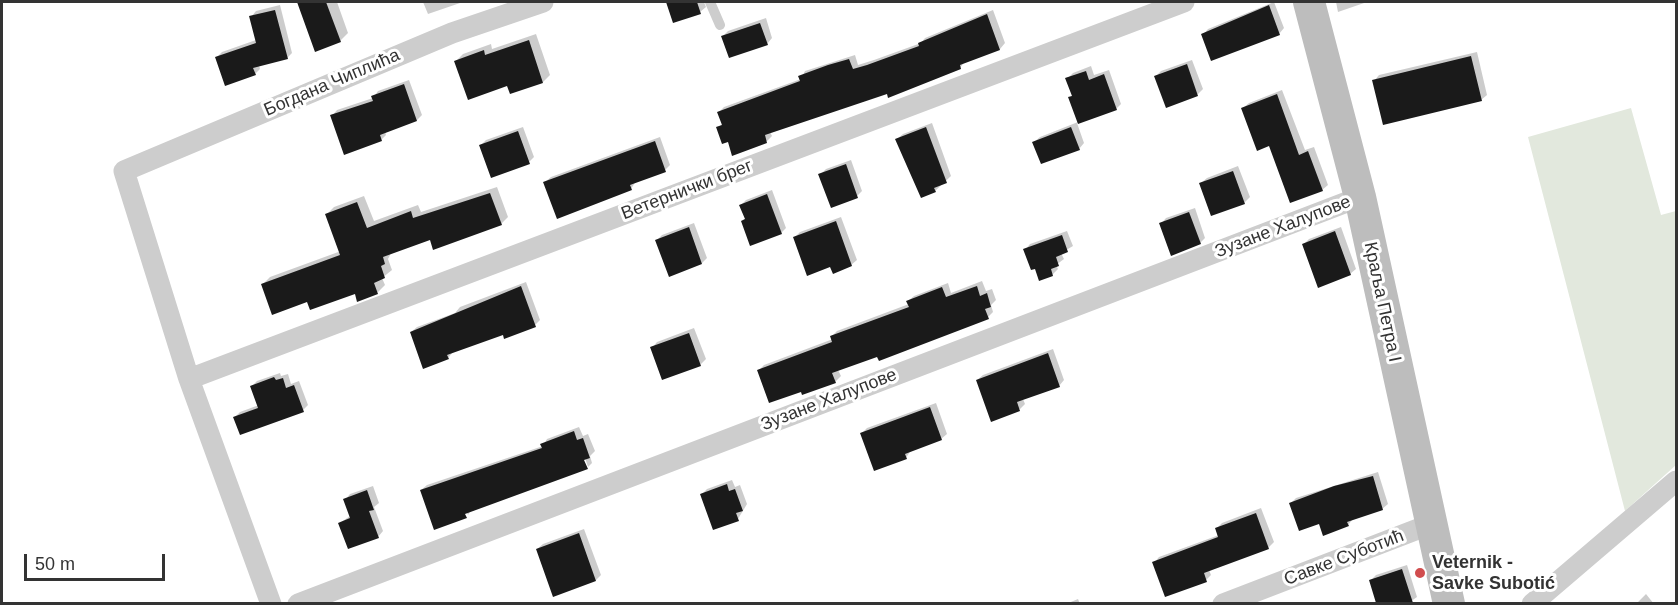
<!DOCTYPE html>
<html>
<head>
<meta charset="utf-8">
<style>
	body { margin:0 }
	#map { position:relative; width:1678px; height:605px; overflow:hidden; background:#fff; font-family:Helvetica,sans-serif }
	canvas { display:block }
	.frame { position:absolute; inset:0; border:3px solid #333; pointer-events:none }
	.scale { position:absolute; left:24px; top:554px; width:141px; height:27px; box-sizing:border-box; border:3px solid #333; border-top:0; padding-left:8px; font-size:18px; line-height:21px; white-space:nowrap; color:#333; -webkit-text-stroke:4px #fff; paint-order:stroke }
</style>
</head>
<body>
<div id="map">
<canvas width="1678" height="605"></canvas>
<div class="frame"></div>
<div class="scale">50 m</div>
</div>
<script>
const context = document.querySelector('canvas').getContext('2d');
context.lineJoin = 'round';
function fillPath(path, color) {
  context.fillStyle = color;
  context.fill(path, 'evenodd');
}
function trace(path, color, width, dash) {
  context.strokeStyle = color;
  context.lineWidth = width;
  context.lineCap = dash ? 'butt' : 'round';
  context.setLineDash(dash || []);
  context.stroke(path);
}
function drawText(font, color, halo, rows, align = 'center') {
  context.font = font + ' Helvetica,sans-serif';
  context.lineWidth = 6;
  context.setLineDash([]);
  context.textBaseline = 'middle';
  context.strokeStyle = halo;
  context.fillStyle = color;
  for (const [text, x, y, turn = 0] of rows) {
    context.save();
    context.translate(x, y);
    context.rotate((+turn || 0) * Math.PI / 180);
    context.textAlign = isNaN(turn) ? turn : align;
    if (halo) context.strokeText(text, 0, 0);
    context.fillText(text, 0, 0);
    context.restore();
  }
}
const green = new Path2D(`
	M1631,108L1661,215L1676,211V465L1625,511L1528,137Z`);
const shadow = new Path2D(`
	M298,2H337L348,33L340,41L316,50Z
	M423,2H463L428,14Z
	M668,2H704L706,7L700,12L674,21Z
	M1274,2L1284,28L1279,34L1203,35L1208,29Z
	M1336,2H1367L1338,12Z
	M280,5L292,53L287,58L259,65L260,69L255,74L217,57L222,52L256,40L251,17L256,11Z
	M993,10L1005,43L1000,49L965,61L960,68L770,132L772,136L767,141L733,154L728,140L718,128L723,123L719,112L724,107L801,79L805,71L855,55L858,65L874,60L921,43L925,38Z
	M766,18L772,38L767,44L723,36L728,31Z
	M536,34L550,75L543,82L511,93L508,84L456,61L463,54L491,44L492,49Z
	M1477,52L1487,95L1481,100L1374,81L1379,75Z
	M1192,60L1203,89L1198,94L1167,106L1156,76L1161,71Z
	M1091,66L1094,75L1109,70L1121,104L1116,109L1077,123L1084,143L1079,149L1034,142L1040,137L1078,122L1070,98L1073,94L1067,79L1073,73Z
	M409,80L422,115L417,120L385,131L386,135L381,140L332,116L337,110L373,98L378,91Z
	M1282,90L1305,150L1314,147L1328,185L1322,190L1243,108L1249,103Z
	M932,123L951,176L935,191L897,139L903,134Z
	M523,127L534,157L529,162L481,145L486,140Z
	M660,137L670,165L665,170L636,181L631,189L545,182L551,177Z
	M851,160L862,191L857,196L820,175L826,169Z
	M1238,166L1250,197L1244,203L1201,183L1207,178Z
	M497,187L508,217L501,224L430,238L391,253L388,259L392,270L382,278L385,285L378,292L358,300L356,292L308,300L263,284L270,277L341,251L327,214L334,207L364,196L374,221L418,205L421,212Z
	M772,190L786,228L781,233L743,221L746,218L741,205L746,200Z
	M1195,208L1205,238L1200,243L1161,224L1166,218Z
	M841,217L857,260L851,265H831L794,238L800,232Z
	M694,223L707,258L702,263L657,240L662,235Z
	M1341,227L1356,269L1350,274L1304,244L1309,239Z
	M1067,231L1073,246L1061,253L1064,259L1056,265L1058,269L1052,275L1025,250L1030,244Z
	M982,281L986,291L992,289L996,300L991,305L993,312L988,317L838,370L841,376L835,382L802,390L759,370L764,365L833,339L832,336L837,331L909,304L908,301L914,296L948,283L951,293Z
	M526,282L540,320L535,325L504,333L453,352L448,358L411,332L417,327L455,313L460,307Z
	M694,328L706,359L700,365L652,348L657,342Z
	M1053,349L1064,380L1059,386L1023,399L1025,404L1020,409L992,420L977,380L983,375Z
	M280,373L281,376L288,374L291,384L299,381L308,405L303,410L235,417L240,412L259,405L252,386L257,381Z
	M936,403L947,434L941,439L911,450L906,458L862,433L867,428Z
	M579,427L583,436L588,434L595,451L590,456L592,463L588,467L583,452L580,453L587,468L471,510L468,515L464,506L462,507L466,517L435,528L421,490L427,485L543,446L547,439Z
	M1378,472L1388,504L1382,509L1353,519L1348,525L1319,522L1290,504L1296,498Z
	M732,480L735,487L740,485L747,504L738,519L702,494L707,489Z
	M373,486L379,503L374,507L383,531L378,537L340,523L350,516L345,500L350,494Z
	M1261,508L1274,542L1268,548L1209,570L1211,575L1206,580L1154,563L1159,557L1219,535L1217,528L1222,523Z
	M584,529L601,575L596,580L554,595L537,549L543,544Z
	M1407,565L1417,597L1407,604H1378L1371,580L1376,575Z
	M1646,594L1654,604H1636Z
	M1078,599L1080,604H1066Z`);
const building = new Path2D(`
	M297,2H326L341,42L315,52Z
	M666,2H697L701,14L673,23Z
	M1269,5L1280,35L1211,61L1201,34Z
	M275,10L288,59L253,68L256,75L225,86L215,57L256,43L249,16Z
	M987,14L1000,50L960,65L961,69L888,98L887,94L765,135L767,143L732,156L728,142L722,144L716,127L722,125L717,112L800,81L798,76L828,65L849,59L853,69L867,65L919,46L918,43Z
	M760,23L768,45L729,58L721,36Z
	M529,40L543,83L510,94L507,86L468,100L454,61L484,50L485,55Z
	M1471,56L1482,101L1383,125L1372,80Z
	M1187,64L1198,96L1166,108L1154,76Z
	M1086,71L1089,80L1104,74L1117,110L1078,124L1068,97L1072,96L1065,78Z
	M404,84L417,121L380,135L382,141L344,155L330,115L373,101L371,96Z
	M1277,94L1299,155L1308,151L1323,191L1290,203L1269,146L1257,151L1241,108Z
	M926,127L947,183L934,188L936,192L921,198L895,139Z
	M1071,127L1080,150L1041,164L1032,142Z
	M518,131L530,164L491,178L479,145Z
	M655,141L666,172L630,185L632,190L557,219L543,182Z
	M846,164L858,198L831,208L818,174Z
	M1233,171L1245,204L1211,216L1199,183Z
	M490,193L502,225L433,250L430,240L383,257L385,264L381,266L385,278L374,283L378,294L357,302L355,294L310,310L307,302L272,315L261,284L340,255L325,214L357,202L367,228L411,211L413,218Z
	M767,194L782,234L750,246L741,221L745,219L739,205Z
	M1189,212L1201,244L1171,256L1159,223Z
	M836,221L852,266L833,274L830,267L807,276L793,237Z
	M689,227L702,264L669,277L655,240Z
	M1335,231L1351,275L1318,288L1302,244Z
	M1062,235L1068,252L1056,257L1059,266L1051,269L1053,276L1039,281L1035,269L1031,270L1023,249Z
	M521,286L536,327L504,339L503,335L447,355L449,359L423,369L410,332Z
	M977,286L980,296L987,293L991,307L985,309L989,319L879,361L877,357L832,373L836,383L802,395L801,392L769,403L757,370L832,342L830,336L909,307L906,301L942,287L946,297Z
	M689,333L701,366L662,380L650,347Z
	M1048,353L1060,387L1017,402L1020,411L991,422L976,380Z
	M274,377L276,380L283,378L286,388L294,385L304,412L240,435L233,417L258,408L250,386Z
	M930,407L942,440L905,454L907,459L874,471L860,433Z
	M574,431L577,440L583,438L590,458L584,460L588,469L465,514L467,518L434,530L420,490L542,448L540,444Z
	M1373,476L1383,510L1347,522L1349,526L1323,536L1319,524L1299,531L1289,503L1334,486Z
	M727,484L729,491L735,489L743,511L736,513L739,521L713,530L700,494Z
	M367,490L374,510L369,511L379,538L348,549L338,523L350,518L343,499Z
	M1256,513L1269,549L1204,573L1207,582L1165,597L1152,562L1218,537L1215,528Z
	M579,533L596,581L553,597L536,549Z
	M1402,569L1413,603H1376L1369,580Z`);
const lane = new Path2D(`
	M710,2L720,25`);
const street = new Path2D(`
	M189,379L1184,2
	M271,604L189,379L124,171L452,33L543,2
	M298,604L1360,197
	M1223,604L1431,524
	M1532,604L1676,481`);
const secondary = new Path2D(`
	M1309,2L1360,197L1449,604`);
const markers = [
	[1420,573,6,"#d14d4e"]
];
const streetNames = [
	["Богдана Чиплића",332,83,-23],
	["Ветернички брег",687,190,-21],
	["Зузане Халупове",1283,227,-21],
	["Краља Петра I",1382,302,78],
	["Зузане Халупове",829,400,-21],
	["Савке Суботић",1344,558,-21]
];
const poiNames = [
	["Veternik -",1432,563],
	["Savke Subotić",1432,584]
];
fillPath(green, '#e2e8dd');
fillPath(shadow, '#0003');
fillPath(building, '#1a1a1a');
trace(lane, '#cdcdcd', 10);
trace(street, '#cdcdcd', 21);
trace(secondary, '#bdbdbd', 32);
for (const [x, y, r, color] of markers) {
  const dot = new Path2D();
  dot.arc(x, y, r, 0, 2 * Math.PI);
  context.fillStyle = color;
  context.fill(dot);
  trace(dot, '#fff', 2);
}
drawText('18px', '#333', '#fff', streetNames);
drawText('bold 18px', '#333', '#fff', poiNames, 'left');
</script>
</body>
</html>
